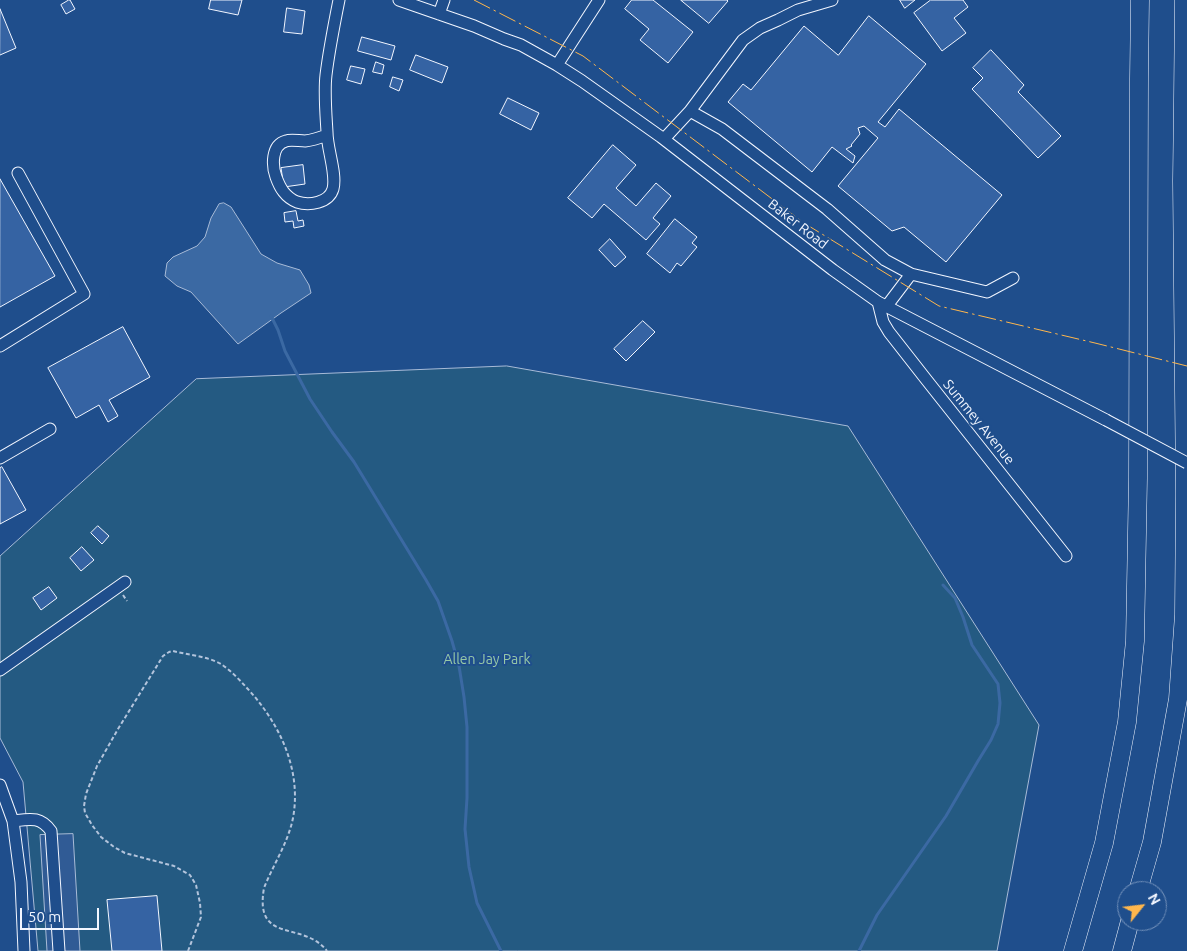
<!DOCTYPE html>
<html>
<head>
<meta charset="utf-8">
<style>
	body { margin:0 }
	#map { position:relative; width:1187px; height:951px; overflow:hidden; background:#1f4e8c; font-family:Ubuntu,sans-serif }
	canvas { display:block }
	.north { position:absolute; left:1117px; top:881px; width:50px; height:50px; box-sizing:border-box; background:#1f4e8c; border:1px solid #7391ba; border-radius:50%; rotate:61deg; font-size:14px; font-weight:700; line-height:20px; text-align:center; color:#f2f6ff }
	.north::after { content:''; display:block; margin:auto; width:18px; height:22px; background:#ffb74d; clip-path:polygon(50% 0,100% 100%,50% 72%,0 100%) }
	.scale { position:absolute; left:20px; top:908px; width:79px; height:22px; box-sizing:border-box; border:2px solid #f2f6ff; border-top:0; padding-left:6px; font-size:15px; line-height:18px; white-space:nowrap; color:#f2f6ff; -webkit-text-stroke:4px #1f4e8c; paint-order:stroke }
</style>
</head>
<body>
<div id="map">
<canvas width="1187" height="951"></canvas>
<div class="north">N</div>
<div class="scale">50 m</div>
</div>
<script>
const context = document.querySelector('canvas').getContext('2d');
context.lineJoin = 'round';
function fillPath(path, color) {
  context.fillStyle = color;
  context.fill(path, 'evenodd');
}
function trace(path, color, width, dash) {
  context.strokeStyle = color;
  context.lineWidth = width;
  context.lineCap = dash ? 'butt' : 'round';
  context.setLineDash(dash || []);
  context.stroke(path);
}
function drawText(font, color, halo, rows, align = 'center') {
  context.font = font + ' Ubuntu,sans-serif';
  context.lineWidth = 4;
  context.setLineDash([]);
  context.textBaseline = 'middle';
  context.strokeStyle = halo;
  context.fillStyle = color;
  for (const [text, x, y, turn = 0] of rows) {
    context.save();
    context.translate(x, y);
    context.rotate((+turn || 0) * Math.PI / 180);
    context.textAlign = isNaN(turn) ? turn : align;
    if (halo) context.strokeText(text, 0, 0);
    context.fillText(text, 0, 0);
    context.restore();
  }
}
const green = new Path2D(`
	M507,366L848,426L1039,725L997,951H38L23,782L0,738V556L196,379Z`);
const parking = new Path2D(`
	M73,834L80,951H47L40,835Z`);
const water = new Path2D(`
	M224,203L231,207L261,254L277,263L300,270L309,285L311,293L281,313L238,344L191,292L177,286L165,276L167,263L173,257L197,246L205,237L211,218L219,204Z`);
const stream = new Path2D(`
	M271,316L278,330L285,351L310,399L332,432L354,462L426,580L438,601L452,641L459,666L464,697L467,727V798L465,829L469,867L477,903L501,951
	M859,951L877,915L946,816L978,761L991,740L998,724L1000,703L998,684L972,645L963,617L955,598L943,585`);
const building = new Path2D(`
	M69,0H70L75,9L66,14L61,5Z
	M211,0H242L238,15L209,9Z
	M632,0H653L693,32L668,63L640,40L649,29L625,9Z
	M681,0H727L728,1L709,23Z
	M900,0H915L905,8Z
	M931,0H963L968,7L954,18L966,33L942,51L914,13Z
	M287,8L305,11L302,34L284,32Z
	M0,9L16,48L0,55Z
	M869,16L926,64L878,122L885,127L899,109L1002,195L946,262L904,227L892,231L838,186L878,138L864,126L858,128L860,134L851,145L852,146L846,149L855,156L853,163L832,147L812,172L728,102L743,84L751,90L804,26L838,55Z
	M362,37L395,46L391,60L358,51Z
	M991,50L1024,85L1018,92L1061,136L1038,158L972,89L983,78L973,68Z
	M416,55L448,67L442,83L410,70Z
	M376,62L384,65L382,74L373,72Z
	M351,66L365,69L361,84L347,80Z
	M393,77L403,80L399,91L390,87Z
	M508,98L539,113L531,130L500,114Z
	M613,145L636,165L616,188L636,206L656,183L671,196L653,218L660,224L646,240L604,204L592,218L568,198Z
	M303,165L305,184L284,187L281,168Z
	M0,179L55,276L0,307Z
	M296,211L298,221L303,220L304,226L294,228L293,221L285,222L284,213Z
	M675,219L697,237L692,243L697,247L681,266L677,263L670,273L647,254Z
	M610,239L626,257L615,267L599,250Z
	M643,321L655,332L626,361L614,349Z
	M123,327L150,377L109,400L118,416L108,422L99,405L76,418L48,368Z
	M2,467L26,510L0,524V468Z
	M98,526L109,536L102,544L91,533Z
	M82,547L94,560L81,571L70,558Z
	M49,587L57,598L41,610L33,598Z
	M157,896L162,951H112L107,900Z`);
const path = new Path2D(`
	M123,595L127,601
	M188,951L201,917L200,903L196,885L190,875L174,866L125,853L114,847L101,837L92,825L85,813L84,806L86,794L97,766L118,729L163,656L169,652L173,651C188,655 207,656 221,664C230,670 239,679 246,687C279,722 302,769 293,818C288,843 273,865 264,888C254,945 303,920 327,951`);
const minor = new Path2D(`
	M399,0L474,26L504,39L521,45L557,65L582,81L661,137L833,270L878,302L1106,420
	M439,14L444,0
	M557,65L599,0
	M690,111L722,129L827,209L885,260L911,274L987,292L1013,278
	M327,135C319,138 313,140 305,141C299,141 291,139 286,141C271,145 272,166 276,177C280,188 285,197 297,202C309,206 329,203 333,189C337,174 327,149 327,132C326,115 324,92 326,75C329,50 334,25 339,0
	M664,139L690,111L743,40L760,28L778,20L798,10L832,0
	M878,302L883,322L889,332L925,378L1066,556
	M886,307L911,274
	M0,346L84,294L18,173
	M0,458L50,429
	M0,670L125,582
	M0,785L13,821L21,882L24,951
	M13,821C30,819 40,816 51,831L59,951`);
const highway = new Path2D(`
	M1138,891L1152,842L1178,699L1184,615L1185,494L1182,181L1183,100L1184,0
	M1073,951L1104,843L1127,722L1135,641L1138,478L1139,79L1140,0
	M1122,951L1130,921`);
const minorBridge = new Path2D(`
	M1106,420L1187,463`);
const power = new Path2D(`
	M474,0L583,56L804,223L939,306L1095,343L1187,366`);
const streetNames = [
	["Baker Road",798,224,38],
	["Summey Avenue",979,422,51]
];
const parkNames = [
	["Allen Jay Park",487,659]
];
fillPath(green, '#245a82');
trace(green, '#a8bbd7', 1);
fillPath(parking, '#305b95');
trace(parking, '#a8bbd7', 1);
fillPath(water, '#3b69a3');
trace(water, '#a8bbd7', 1);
trace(stream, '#3b69a3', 3);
fillPath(building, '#3563a3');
trace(building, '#f2f6ff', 1);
trace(minor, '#f2f6ff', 13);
trace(highway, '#f2f6ff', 19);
trace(path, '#b3c4dc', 2, [4, 2.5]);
trace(minor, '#1f4e8c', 11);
trace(highway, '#1f4e8c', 18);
trace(minorBridge, '#f2f6ff', 13, []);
trace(minorBridge, '#1f4e8c', 11);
trace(power, '#ffb74d', 1, [18, 4, 2.5, 4]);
drawText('14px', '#f2f6ff', '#1f4e8c', streetNames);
drawText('14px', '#97c8a6', '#1f4e8c', parkNames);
</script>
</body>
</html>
